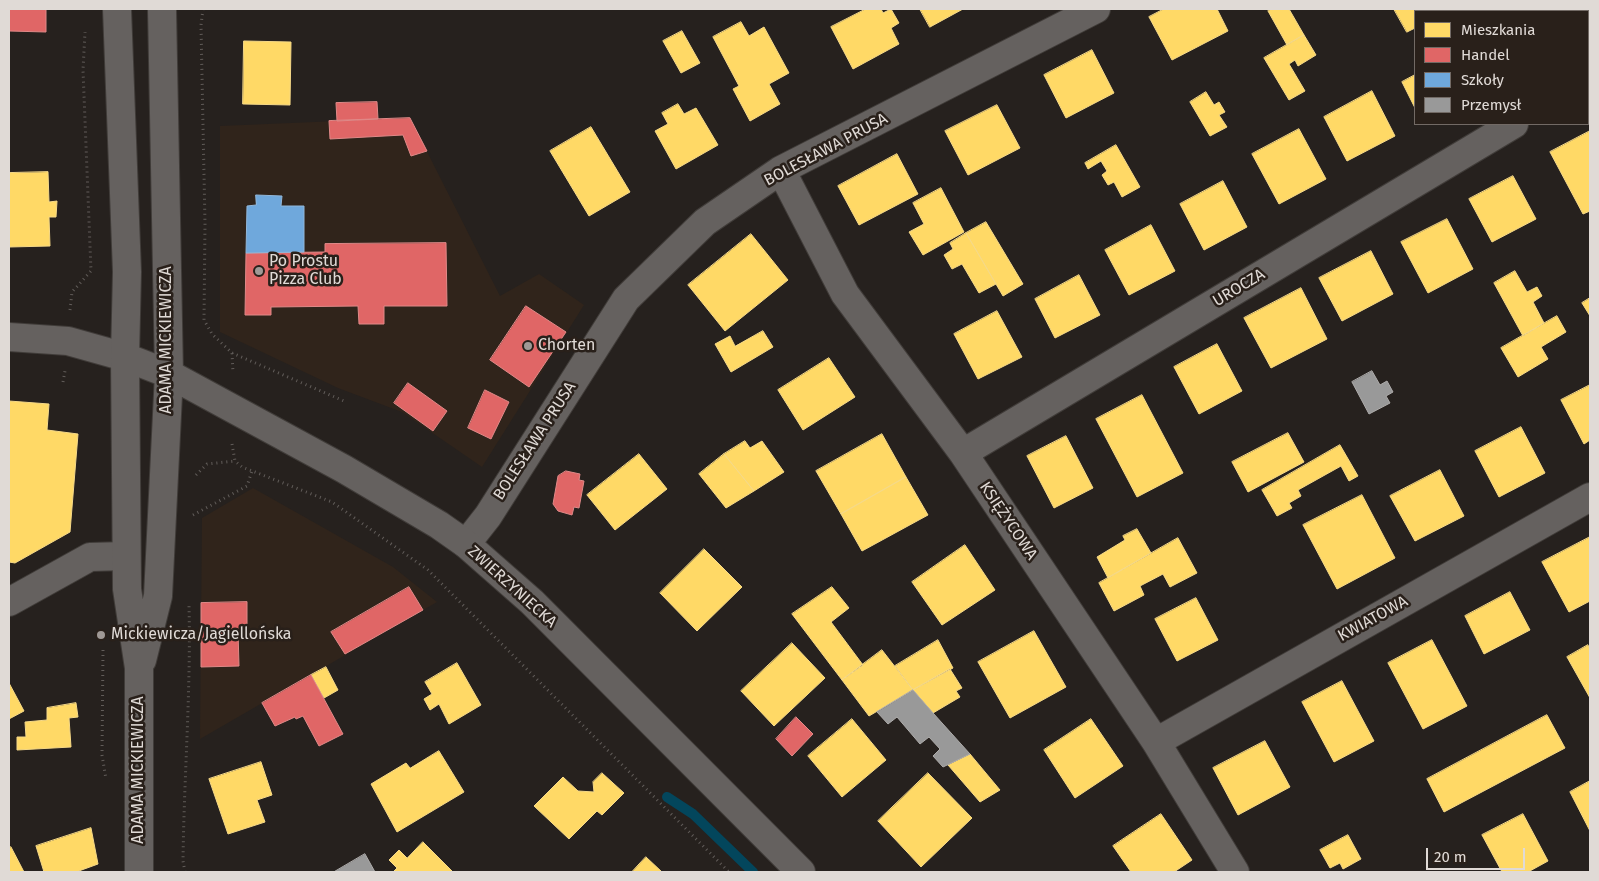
<!DOCTYPE html>
<html>
<head>
<meta charset="utf-8">
<style>
	body { margin:0 }
	#map { position:relative; width:1599px; height:881px; overflow:hidden; background:#26211e; font-family:"Fira Sans",sans-serif }
	canvas { display:block }
	.frame { position:absolute; inset:0; border:10px solid #e0dad6; pointer-events:none }
	.legend { position:absolute; left:1414px; top:10px; width:175px; height:115px; box-sizing:border-box; background:#29201a; border:1px solid #726a65; margin:0; padding:6px 9px; list-style:none; font-size:15px; color:#e0dad6 }
	.legend li { display:flex; align-items:center; gap:10px; height:25px }
	.legend b { width:25px; border:1px solid #726a65 }
	.scale { position:absolute; left:1426px; top:848px; width:99px; height:22px; box-sizing:border-box; border:2px solid #e0dad6; border-top:0; padding-left:6px; font-size:15px; line-height:18px; white-space:nowrap; color:#e0dad6; -webkit-text-stroke:4px #29201a; paint-order:stroke }
</style>
</head>
<body>
<div id="map">
<canvas width="1599" height="881"></canvas>
<div class="frame"></div>
<ul class="legend">
<li><b style="height:14px;background:#ffd966"></b>Mieszkania</li>
<li><b style="height:14px;background:#e06666"></b>Handel</li>
<li><b style="height:14px;background:#6fa8dc"></b>Szkoły</li>
<li><b style="height:14px;background:#999"></b>Przemysł</li>
</ul>
<div class="scale">20 m</div>
</div>
<script>
const context = document.querySelector('canvas').getContext('2d');
context.lineJoin = 'round';
function fillPath(path, color) {
  context.fillStyle = color;
  context.fill(path, 'evenodd');
}
function trace(path, color, width, dash) {
  context.strokeStyle = color;
  context.lineWidth = width;
  context.lineCap = dash ? 'butt' : 'round';
  context.setLineDash(dash || []);
  context.stroke(path);
}
function drawText(font, color, halo, rows, align = 'center') {
  context.font = font + ' "Fira Sans",sans-serif';
  context.lineWidth = 5;
  context.setLineDash([]);
  context.textBaseline = 'middle';
  context.strokeStyle = halo;
  context.fillStyle = color;
  for (const [text, x, y, turn = 0] of rows) {
    context.save();
    context.translate(x, y);
    context.rotate((+turn || 0) * Math.PI / 180);
    context.textAlign = isNaN(turn) ? turn : align;
    if (halo) context.strokeText(text, 0, 0);
    context.fillText(text, 0, 0);
    context.restore();
  }
}
const built = new Path2D(`
	M410,118L500,296L539,274L584,305L482,467L402,412L338,388L220,332V126Z
	M253,488L393,567L437,602L200,739L202,518Z`);
const homes = new Path2D(`
	M866,9H881L883,13L891,9L899,23L891,28L899,44L853,69L831,27Z
	M920,9H963L930,27Z
	M1164,9H1217L1228,31L1172,60L1149,17Z
	M1271,9H1289L1304,35L1287,45L1268,11Z
	M1394,9H1435L1437,11H1415V28L1407,32Z
	M1565,9H1590V26L1588,28V11H1566Z
	M741,22L749,36L764,27L789,73L769,84L780,104L750,121L733,89L739,86L713,37Z
	M682,31L700,63L681,73L663,41Z
	M1304,35L1316,55L1298,66L1295,60L1289,64L1305,91L1289,100L1264,58Z
	M244,41L291,42L290,105L243,104Z
	M1092,50L1114,93L1066,118L1044,75Z
	M1415,75V108L1402,82Z
	M1372,91L1395,136L1347,161L1324,117Z
	M1206,92L1214,105L1219,102L1225,112L1219,115L1227,127L1210,136L1190,102Z
	M678,104L684,114L696,108L718,145L676,169L655,131L668,124L662,113Z
	M997,105L1020,148L968,175L945,131Z
	M591,127L630,192L589,216L550,151Z
	M1299,129L1326,179L1279,204L1252,154Z
	M1590,131V211L1583,214L1550,152Z
	M1116,145L1140,187L1122,197L1114,182L1108,185L1102,175L1107,171L1101,161L1088,169L1085,163Z
	M897,154L918,194L859,225L838,186Z
	M48,172L49,202L57,201L56,217H49L50,246L9,247V173Z
	M1513,176L1536,219L1492,242L1469,199Z
	M1223,181L1247,227L1204,250L1180,204Z
	M941,188L964,232L923,255L909,232L924,224L913,203Z
	M1447,219L1473,269L1428,293L1401,242Z
	M986,222L1023,284L1003,296L966,233Z
	M1151,225L1175,271L1129,295L1105,250Z
	M966,233L996,284L979,293L962,264L952,269L944,255L953,249L950,243Z
	M751,234L788,280L725,331L688,285Z
	M1371,251L1393,294L1342,321L1319,278Z
	M1515,271L1527,292L1537,287L1542,296L1533,302L1544,323L1523,336L1494,283Z
	M1079,275L1100,315L1055,338L1035,299Z
	M1301,288L1327,339L1271,368L1244,318Z
	M1590,298V316L1582,303Z
	M997,311L1022,357L978,379L954,334Z
	M1557,316L1566,332L1541,347L1548,359L1518,377L1501,348Z
	M763,331L773,347L731,372L715,344L730,336L735,346Z
	M1217,344L1242,391L1199,414L1174,367Z
	M829,358L855,397L803,430L778,390Z
	M1590,385V440L1584,444L1561,400Z
	M1142,395L1183,473L1137,497L1096,419Z
	M9,401L49,404L47,430L78,434L70,532L15,563L9,562Z
	M1521,427L1545,473L1499,497L1475,451Z
	M1288,433L1304,462L1248,492L1232,462Z
	M882,434L906,477L841,514L816,471Z
	M1066,436L1093,488L1054,508L1027,456Z
	M745,441L750,448L762,441L784,472L754,491L724,454Z
	M1340,445L1358,476L1349,481L1341,466L1298,490L1301,496L1289,503L1292,508L1277,516L1262,490Z
	M639,454L667,489L615,530L587,495Z
	M724,454L754,491L726,508L699,474Z
	M1440,470L1464,516L1415,541L1390,496Z
	M906,477L928,515L862,551L841,514Z
	M1362,495L1395,558L1337,589L1303,525Z
	M1137,529L1151,553L1108,578L1097,557L1125,540L1123,536Z
	M1590,537V601L1569,612L1542,562Z
	M1178,538L1197,573L1170,587L1163,574L1140,586L1144,595L1114,611L1099,583Z
	M965,545L995,590L942,625L912,582Z
	M704,549L742,587L697,631L660,593Z
	M832,587L849,608L831,622L863,665L842,680L792,614Z
	M1510,592L1530,630L1484,654L1465,616Z
	M1196,598L1218,640L1177,661L1155,619Z
	M1034,631L1066,687L1010,718L978,662Z
	M938,640L953,668L913,690L895,666Z
	M1432,640L1467,706L1423,729L1388,663Z
	M792,643L825,678L774,726L741,691Z
	M1588,645L1590,650V698L1567,657Z
	M882,650L913,690L869,716L842,680Z
	M457,663L481,705L449,724L439,704L430,710L424,699L432,694L425,682Z
	M326,667L338,690L324,698L311,675Z
	M950,669L962,688L956,691L960,697L933,713L913,690Z
	M1342,681L1374,741L1334,762L1302,702Z
	M9,683L24,711L9,719Z
	M76,703L78,717L69,718L71,747L17,750V737H26L25,722L47,720V708Z
	M1547,715L1565,748L1444,812L1427,779Z
	M852,719L886,760L842,797L808,756Z
	M1091,719L1123,766L1075,798L1044,750Z
	M1265,741L1290,787L1238,815L1213,768Z
	M439,751L464,792L397,832L371,784L406,763L410,768Z
	M970,754L1000,790L980,802L948,765Z
	M261,762L272,795L257,800L265,822L228,834L209,779Z
	M602,773L624,793L602,815L597,811L569,839L534,806L563,777L578,791L594,792L593,782Z
	M928,773L972,818L921,867L878,821Z
	M1590,781V831L1570,792Z
	M1161,814L1192,860L1174,872H1131L1113,846Z
	M1523,814L1548,861L1528,872H1502L1482,835Z
	M91,828L98,864L76,872H44L36,846Z
	M1348,835L1361,859L1343,869L1340,863L1330,868L1320,850Z
	M423,842L453,872H393L397,868L389,860L399,850L407,858Z
	M11,847L24,872H9V848Z
	M646,857L662,872H632Z`);
const shops = new Path2D(`
	M9,9H46V32L9,31Z
	M377,102L378,119L337,121L336,103Z
	M410,118L427,151L411,156L403,135L330,139L329,121Z
	M446,243L447,306H384V324H359L358,306L271,307V315H245L246,253L325,252V244Z
	M526,306L566,332L529,387L490,360Z
	M408,383L447,411L433,431L394,403Z
	M485,390L509,402L491,439L468,428Z
	M566,471L580,474L579,480L584,481L579,508L574,507L572,515L558,511L553,504L558,476Z
	M409,587L423,610L345,654L331,632Z
	M247,602V630L238,631L239,666L201,667V603Z
	M311,675L343,734L319,746L303,716L296,719L295,717L275,726L262,703Z
	M796,717L813,734L792,756L776,739Z`);
const schools = new Path2D(`
	M256,195L282,196L281,206H304V252L246,253L247,206L256,205Z`);
const industry = new Path2D(`
	M1372,371L1380,385L1387,381L1393,392L1386,396L1390,403L1369,414L1352,382Z
	M913,690L933,713L970,754L943,767L933,756L940,749L929,737L920,744L897,717L888,724L877,712Z
	M365,854L375,872H334Z`);
const stream = new Path2D(`
	M667,797L693,814L753,872`);
const path = new Path2D(`
	M203,9L201,25L205,224L204,320L212,334L232,353L233,373
	M70,310L72,292L91,271L83,70L85,32
	M232,353L344,401
	M63,382L65,371
	M232,444L235,461L242,467L332,502L428,570L729,872
	M196,475L207,464L235,461
	M193,515L247,486L252,471
	M103,650L102,755L106,779
	M185,872L183,861C184,776 191,691 189,606`);
const minor = new Path2D(`
	M1588,80L1590,78
	M781,170L845,294L963,453L1156,742L1235,872
	M9,337L68,341L125,357
	M963,453L1514,124
	M466,544L488,516L626,299L705,222L781,170L1096,9
	M9,602L90,557L126,556
	M1156,742L1590,497`);
const tertiary = new Path2D(`
	M117,9L127,272L125,357L127,589L139,668V872
	M125,357L169,374L344,469L439,525L466,544L532,602L801,872
	M142,660L158,596L169,374L162,9`);
const markers = [
	[259,271,5,"#9f9996"],
	[528,346,5,"#9f9996"],
	[101,635,5,"#9f9996"]
];
const streetNames = [
	["BOLESŁAWA PRUSA",826,150,-28],
	["UROCZA",1239,288,-31],
	["ADAMA MICKIEWICZA",167,340,-90],
	["BOLESŁAWA PRUSA",535,441,-57],
	["KSIĘŻYCOWA",1008,521,56],
	["ZWIERZYNIECKA",512,587,42],
	["KWIATOWA",1373,619,-29],
	["ADAMA MICKIEWICZA",139,770,-90]
];
const poiNames = [
	["Po Prostu",269,262],
	["Pizza Club",269,280],
	["Chorten",538,346],
	["Mickiewicza/Jagiellońska",111,635]
];
fillPath(built, '#30241b');
fillPath(homes, '#ffd966');
trace(homes, '#f6d988', 1);
fillPath(shops, '#e06666');
trace(shops, '#e08988', 1);
fillPath(schools, '#6fa8dc');
trace(schools, '#91b7da', 1);
fillPath(industry, '#999');
trace(industry, '#aeacab', 1);
trace(stream, '#03465c', 10);
trace(minor, '#403c39', 30);
trace(tertiary, '#403c39', 30);
trace(path, '#625d5a', 3, [1, 4]);
trace(minor, '#65615f', 28);
trace(tertiary, '#65615f', 28);
for (const [x, y, r, color] of markers) {
  const dot = new Path2D();
  dot.arc(x, y, r, 0, 2 * Math.PI);
  context.fillStyle = color;
  context.fill(dot);
  trace(dot, '#29201a', 2);
}
drawText('16px', '#e0dad6', '#29201a', streetNames);
drawText('16px', '#e0dad6', '#29201a', poiNames, 'left');
</script>
</body>
</html>
